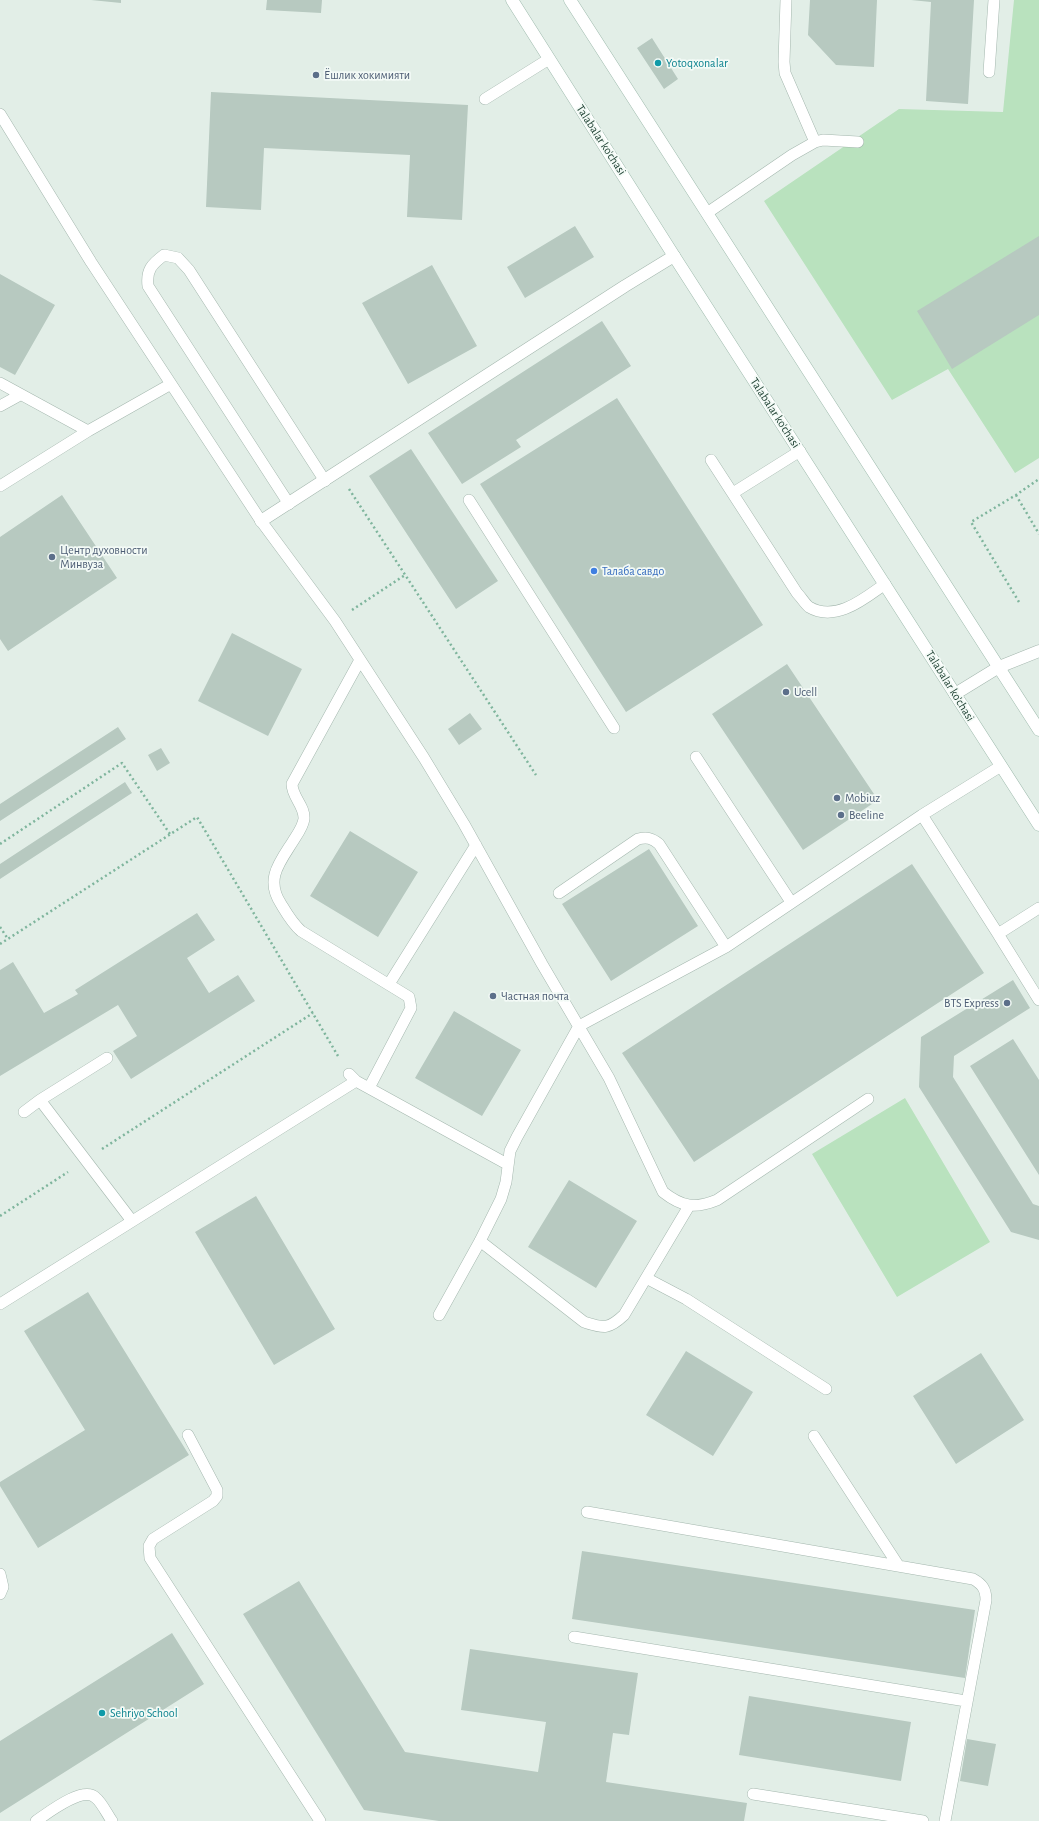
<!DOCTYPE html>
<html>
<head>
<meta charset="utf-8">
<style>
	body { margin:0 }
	canvas { display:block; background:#e2eee7 }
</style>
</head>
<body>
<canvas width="1039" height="1821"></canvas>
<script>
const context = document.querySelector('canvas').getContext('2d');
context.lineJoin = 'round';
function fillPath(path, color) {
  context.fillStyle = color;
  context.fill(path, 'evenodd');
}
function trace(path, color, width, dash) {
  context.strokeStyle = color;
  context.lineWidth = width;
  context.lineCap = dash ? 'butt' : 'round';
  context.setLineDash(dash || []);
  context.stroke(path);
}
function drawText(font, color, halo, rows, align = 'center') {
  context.font = font + ' "Alegreya Sans",sans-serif';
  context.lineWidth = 3.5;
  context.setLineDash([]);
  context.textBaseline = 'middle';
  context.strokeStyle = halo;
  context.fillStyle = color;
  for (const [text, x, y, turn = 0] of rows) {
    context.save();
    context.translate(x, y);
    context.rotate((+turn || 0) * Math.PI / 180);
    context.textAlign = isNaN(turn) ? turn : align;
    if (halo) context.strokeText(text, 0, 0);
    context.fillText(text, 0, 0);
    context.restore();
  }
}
const green = new Path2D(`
	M1014,0H1039V458L1015,473L948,369L892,400L764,201L899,109L1003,112Z
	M905,1098L990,1242L897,1297L812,1154Z`);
const building = new Path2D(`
	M91,0H121V3Z
	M267,0H322L321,13L266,10Z
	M810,0H877L874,67L836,65L808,35Z
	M911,0H974L968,104L926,101L931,2Z
	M652,38L678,79L664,89L637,48Z
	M211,92L468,105L462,220L407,217L410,155L264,148L261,210L206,207Z
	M575,226L594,257L525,298L507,267Z
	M1039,236V315L952,369L917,311Z
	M432,265L477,346L408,384L362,303Z
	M0,274L55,305L15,375L0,367Z
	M602,321L631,366L516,440L521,447L462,484L428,433Z
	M617,398L763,625L626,712L480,484Z
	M411,449L498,581L456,609L369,476Z
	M62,495L117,578L8,651L0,639V537Z
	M232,633L302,669L268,736L198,701Z
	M787,664L878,800L803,850L712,714Z
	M470,713L482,729L459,745L448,729Z
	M118,727L126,739L0,821V804Z
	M161,748L170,763L157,771L148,755Z
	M125,782L132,793L0,879V864Z
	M350,831L418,872L378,937L310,896Z
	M649,849L698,926L611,981L562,904Z
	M912,864L984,973L694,1162L622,1053Z
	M197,913L215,940L187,958L209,993L238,975L255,1001L131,1079L113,1051L137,1036L118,1005L0,1076V970L13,962L44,1013L78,994L75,990Z
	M1013,980L1030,1008L954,1056L953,1077L1033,1204L1039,1206V1240L1011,1232L919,1087L921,1037Z
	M454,1011L521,1050L482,1116L415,1078Z
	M1013,1039L1039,1080V1175L970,1066Z
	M569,1180L637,1221L596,1288L528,1247Z
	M256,1196L335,1329L274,1365L195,1232Z
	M88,1292L189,1455L38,1548L0,1486V1482L85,1430L24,1331Z
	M686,1351L753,1392L713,1456L646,1415Z
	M981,1353L1024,1420L956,1464L913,1396Z
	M582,1551L975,1610L965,1678L572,1619Z
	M299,1581L405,1752L538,1772L546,1722L461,1710L470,1649L638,1673L629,1735L613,1733L606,1782L747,1803L744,1821H439L364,1810L243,1614Z
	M172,1633L204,1684L0,1813V1741Z
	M749,1696L911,1722L901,1781L739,1755Z
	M967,1739L996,1744L988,1786L960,1781Z`);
const path = new Path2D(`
	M349,489L536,775
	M1016,495L1039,534
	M1019,602L971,522L1016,495L1039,479
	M352,610L405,575
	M0,844L122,763L170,834
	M0,927L8,939
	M0,944L197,817L338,1056
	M102,1149L313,1013
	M0,1216L68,1172`);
const service = new Path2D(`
	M786,0L784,62L785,73L815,142
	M989,72L994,0
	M485,99L549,59
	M0,114L91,262L261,521L335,621L424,758L464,824L542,964L609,1078L663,1192C682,1207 695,1209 717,1200L868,1099
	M707,213L792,155L815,142L823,140L858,142
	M0,383L88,431
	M0,406L20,395
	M711,460L797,593C801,597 805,604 809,607C836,623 865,598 885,584
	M0,486L88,431L171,384
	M733,493L800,451
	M469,500L614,728
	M289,504L148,286C146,270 152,264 164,255L178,258L189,270L325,481
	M360,660L292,784C292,797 305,806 304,819C303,826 299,832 295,838C281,861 264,878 281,904C287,914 292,923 301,931L409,997L411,1008L369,1088
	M696,757L791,902
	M922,815L998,934L1039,908
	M559,893L638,839C647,837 652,838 659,844L726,947
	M998,934L1039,1000
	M389,984L476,845
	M349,1074L356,1081L507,1164
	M40,1100L132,1221
	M24,1112L40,1100L107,1058
	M480,1241L584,1322C604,1328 608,1330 624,1315L689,1206
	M646,1278L686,1299L826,1389
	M0,1304L356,1081
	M439,1315L480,1241L501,1199L506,1182L510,1151L517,1137L579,1026L726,947L922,815L1001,766
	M188,1435L217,1490V1496L213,1501L153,1539L149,1546L150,1558L320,1821
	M814,1436L898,1565
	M587,1512L973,1579C982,1584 986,1589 986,1600L945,1821
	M0,1574L3,1587L0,1594
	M574,1637L966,1701
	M753,1794L923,1821
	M36,1821C48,1813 83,1785 96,1798C102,1803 107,1814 112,1821`);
const minor = new Path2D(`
	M261,521L625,286L674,256
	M955,694L999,667L1039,651`);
const secondary = new Path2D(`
	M512,0L674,256L1039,825
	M570,0L1039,730`);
const markers = [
	[658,63,4,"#0f9aa8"],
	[316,75,4,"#5c6f8a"],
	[52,557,4,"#5c6f8a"],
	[594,571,4,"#3f7fe0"],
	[786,692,4,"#5c6f8a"],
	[837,798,4,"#5c6f8a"],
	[841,815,4,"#5c6f8a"],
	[493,996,4,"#5c6f8a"],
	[1007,1003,4,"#5c6f8a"],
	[102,1713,4,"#0f9aa8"]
];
const cultureNames = [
	["Yotoqxonalar",666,63],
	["Sehriyo School",110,1713]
];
const serviceNames = [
	["Ёшлик хокимияти",324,75],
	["Центр духовности",60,550],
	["Минвуза",60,564],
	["Ucell",794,692],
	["Mobiuz",845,798],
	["Beeline",849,815],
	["Частная почта",501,996],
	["BTS Express",999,1003,"right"]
];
const streetNames = [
	["Talabalar ko'chasi",601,140,57],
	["Talabalar ko'chasi",775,413,57],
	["Talabalar ko'chasi",950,686,58]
];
const shopNames = [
	["Талаба савдо",602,571]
];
fillPath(green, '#b9e2be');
fillPath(building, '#b7c9c0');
trace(service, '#a4b7ae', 12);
trace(minor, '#a4b7ae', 13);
trace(secondary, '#9fbbae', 13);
trace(path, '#7fb59d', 2.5, [2, 3]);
trace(service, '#fff', 11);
trace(minor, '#fff', 12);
trace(secondary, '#fff', 12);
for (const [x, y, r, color] of markers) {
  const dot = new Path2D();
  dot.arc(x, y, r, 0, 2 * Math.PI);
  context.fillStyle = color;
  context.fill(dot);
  trace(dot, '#f3faf6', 1.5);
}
drawText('12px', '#0d838f', '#f3faf6', cultureNames, 'left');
drawText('12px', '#4e5e75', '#f3faf6', serviceNames, 'left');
drawText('12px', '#204234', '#f3faf6', streetNames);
drawText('12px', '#366cbe', '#f3faf6', shopNames, 'left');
</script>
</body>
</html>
